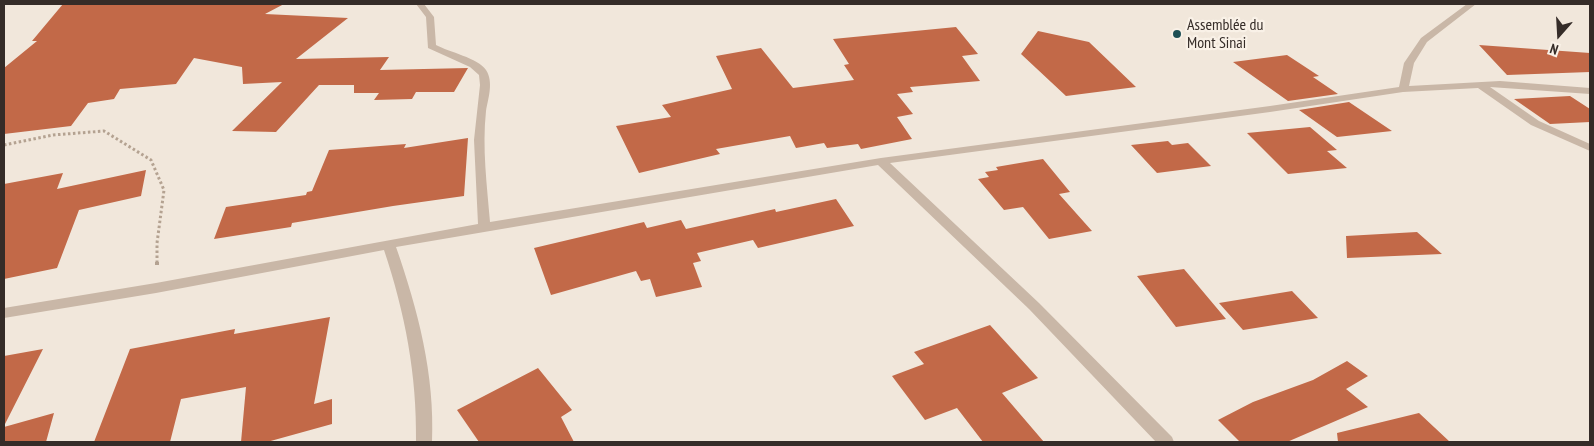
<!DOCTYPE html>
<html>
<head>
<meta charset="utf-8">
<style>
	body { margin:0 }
	#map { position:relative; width:1594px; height:446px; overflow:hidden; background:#f1e7db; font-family:"PT Sans Narrow",sans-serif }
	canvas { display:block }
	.frame { position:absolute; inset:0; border:5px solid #352c28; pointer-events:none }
	.north { position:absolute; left:1534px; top:10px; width:50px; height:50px; -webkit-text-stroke:4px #f9f1e7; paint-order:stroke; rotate:199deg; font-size:14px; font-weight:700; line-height:20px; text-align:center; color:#352c28 }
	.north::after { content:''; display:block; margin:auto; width:18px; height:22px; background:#352c28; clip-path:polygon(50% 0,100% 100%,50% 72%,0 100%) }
</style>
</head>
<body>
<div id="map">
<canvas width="1594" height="446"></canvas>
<div class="frame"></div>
<div class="north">N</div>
</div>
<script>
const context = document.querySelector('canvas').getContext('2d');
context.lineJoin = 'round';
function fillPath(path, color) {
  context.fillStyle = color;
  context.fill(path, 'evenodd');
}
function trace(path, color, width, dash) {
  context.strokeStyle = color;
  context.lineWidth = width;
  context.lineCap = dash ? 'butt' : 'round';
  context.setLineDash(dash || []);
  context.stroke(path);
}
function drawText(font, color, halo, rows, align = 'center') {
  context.font = font + ' "PT Sans Narrow",sans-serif';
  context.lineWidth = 4.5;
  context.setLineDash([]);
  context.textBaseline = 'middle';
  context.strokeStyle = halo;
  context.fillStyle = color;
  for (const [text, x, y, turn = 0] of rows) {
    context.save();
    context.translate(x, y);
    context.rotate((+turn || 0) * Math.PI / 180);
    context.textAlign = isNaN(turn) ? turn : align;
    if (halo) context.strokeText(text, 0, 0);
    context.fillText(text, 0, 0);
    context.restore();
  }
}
const building = new Path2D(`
	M63,4H284L265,14L348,18L296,59L389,57L380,70L468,68L454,92H416L412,99L374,100L379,93H354V85H319L276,132L232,131L282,82L243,84L242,67L194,58L176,84L120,89L114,99L88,103L71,126L4,134V68L37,41H32Z
	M956,27L978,54L962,56L980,81L910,87L913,92L897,94L913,114L897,117L912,139L861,149L858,144L827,148L824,143L796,148L790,136L716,149L720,154L639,173L616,126L671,117L662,105L732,89L716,56L761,48L793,88L854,80L844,65L849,64L833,39Z
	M1038,31L1089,42L1136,87L1066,96L1021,54Z
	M1479,45L1590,53V72L1507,75Z
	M1287,55L1319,76L1313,77L1338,94L1288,101L1233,62Z
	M1570,96L1590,109V122L1550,124L1514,99Z
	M1349,102L1392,131L1337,137L1299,110Z
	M1310,127L1337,150L1327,151L1347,168L1288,174L1247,133Z
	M468,138L464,196L393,206L292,223L291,227L214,239L226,207L306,195L307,192L312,191L329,150L406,144L404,148Z
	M1168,141L1172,145L1188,143L1211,166L1157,173L1131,145Z
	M1043,159L1070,192L1059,194L1092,231L1049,239L1023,207L1004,210L978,179L989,177L985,172L998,170L996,167Z
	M146,170L141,196L79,210L57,268L4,279V184L63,173L57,189Z
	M836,199L854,226L758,248L753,240L697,253L701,261L693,263L702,287L656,297L650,279L641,281L636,271L551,295L534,248L644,222L647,228L681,220L686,229L775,209L776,212Z
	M1417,232L1442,254L1347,258L1346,236Z
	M1184,269L1226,319L1176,327L1137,276Z
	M1292,291L1318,318L1243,330L1219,303Z
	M330,317L314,404L332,399V424L267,442H241L246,387L181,399L170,442H94L130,349L235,329L234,334Z
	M990,325L1038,378L1002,393L1044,442H983L957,408L925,420L892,376L924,364L914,352Z
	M43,349L4,426V356Z
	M1347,361L1368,376L1346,389L1368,407L1287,442H1240L1218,420L1253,402L1313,380Z
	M538,368L572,410L561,417L574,442H479L457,410Z
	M54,413L46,442H4V427Z
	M1419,413L1450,442H1338L1337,433Z`);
const pathFar1 = new Path2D(`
	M4,145L53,135L104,131L151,160L164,190L157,243V264`);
const path = new Path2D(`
	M157,262V267`);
const minor = new Path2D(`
	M416,4H424L434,17L436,45C449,52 478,58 486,70C494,82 488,99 486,111C482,148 487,185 490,222L881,158L1270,106L1399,87L1404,63L1421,38L1467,4H1476L1427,42L1414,63L1409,86L1500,81L1590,88V94L1490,87L1539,121L1590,144V151L1531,125L1478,88L1403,92L1270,112L890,163L1039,303L1172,437L1174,442H1156L1029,309L878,165L396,247C418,310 435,375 432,442H416C417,375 405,313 384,250L156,293L4,318V308L156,283L478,224L474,140L480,85L479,75L470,67L428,48L426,17Z`);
const markers = [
	[1177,34,5,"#1e5055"]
];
const farPoinames = [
	["Assemblée du",1187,25],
	["Mont Sinai",1187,43]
];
fillPath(building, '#c26948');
trace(pathFar1, '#b4a291', 3, [2.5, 2.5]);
trace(path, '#b4a291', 4, [3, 3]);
fillPath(minor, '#c9b7a7');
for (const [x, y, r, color] of markers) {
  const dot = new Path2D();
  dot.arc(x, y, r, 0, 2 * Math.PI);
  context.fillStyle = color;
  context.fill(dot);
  trace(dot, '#f9f1e7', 2);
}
drawText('16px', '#352c28', '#f9f1e7', farPoinames, 'left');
</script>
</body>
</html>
